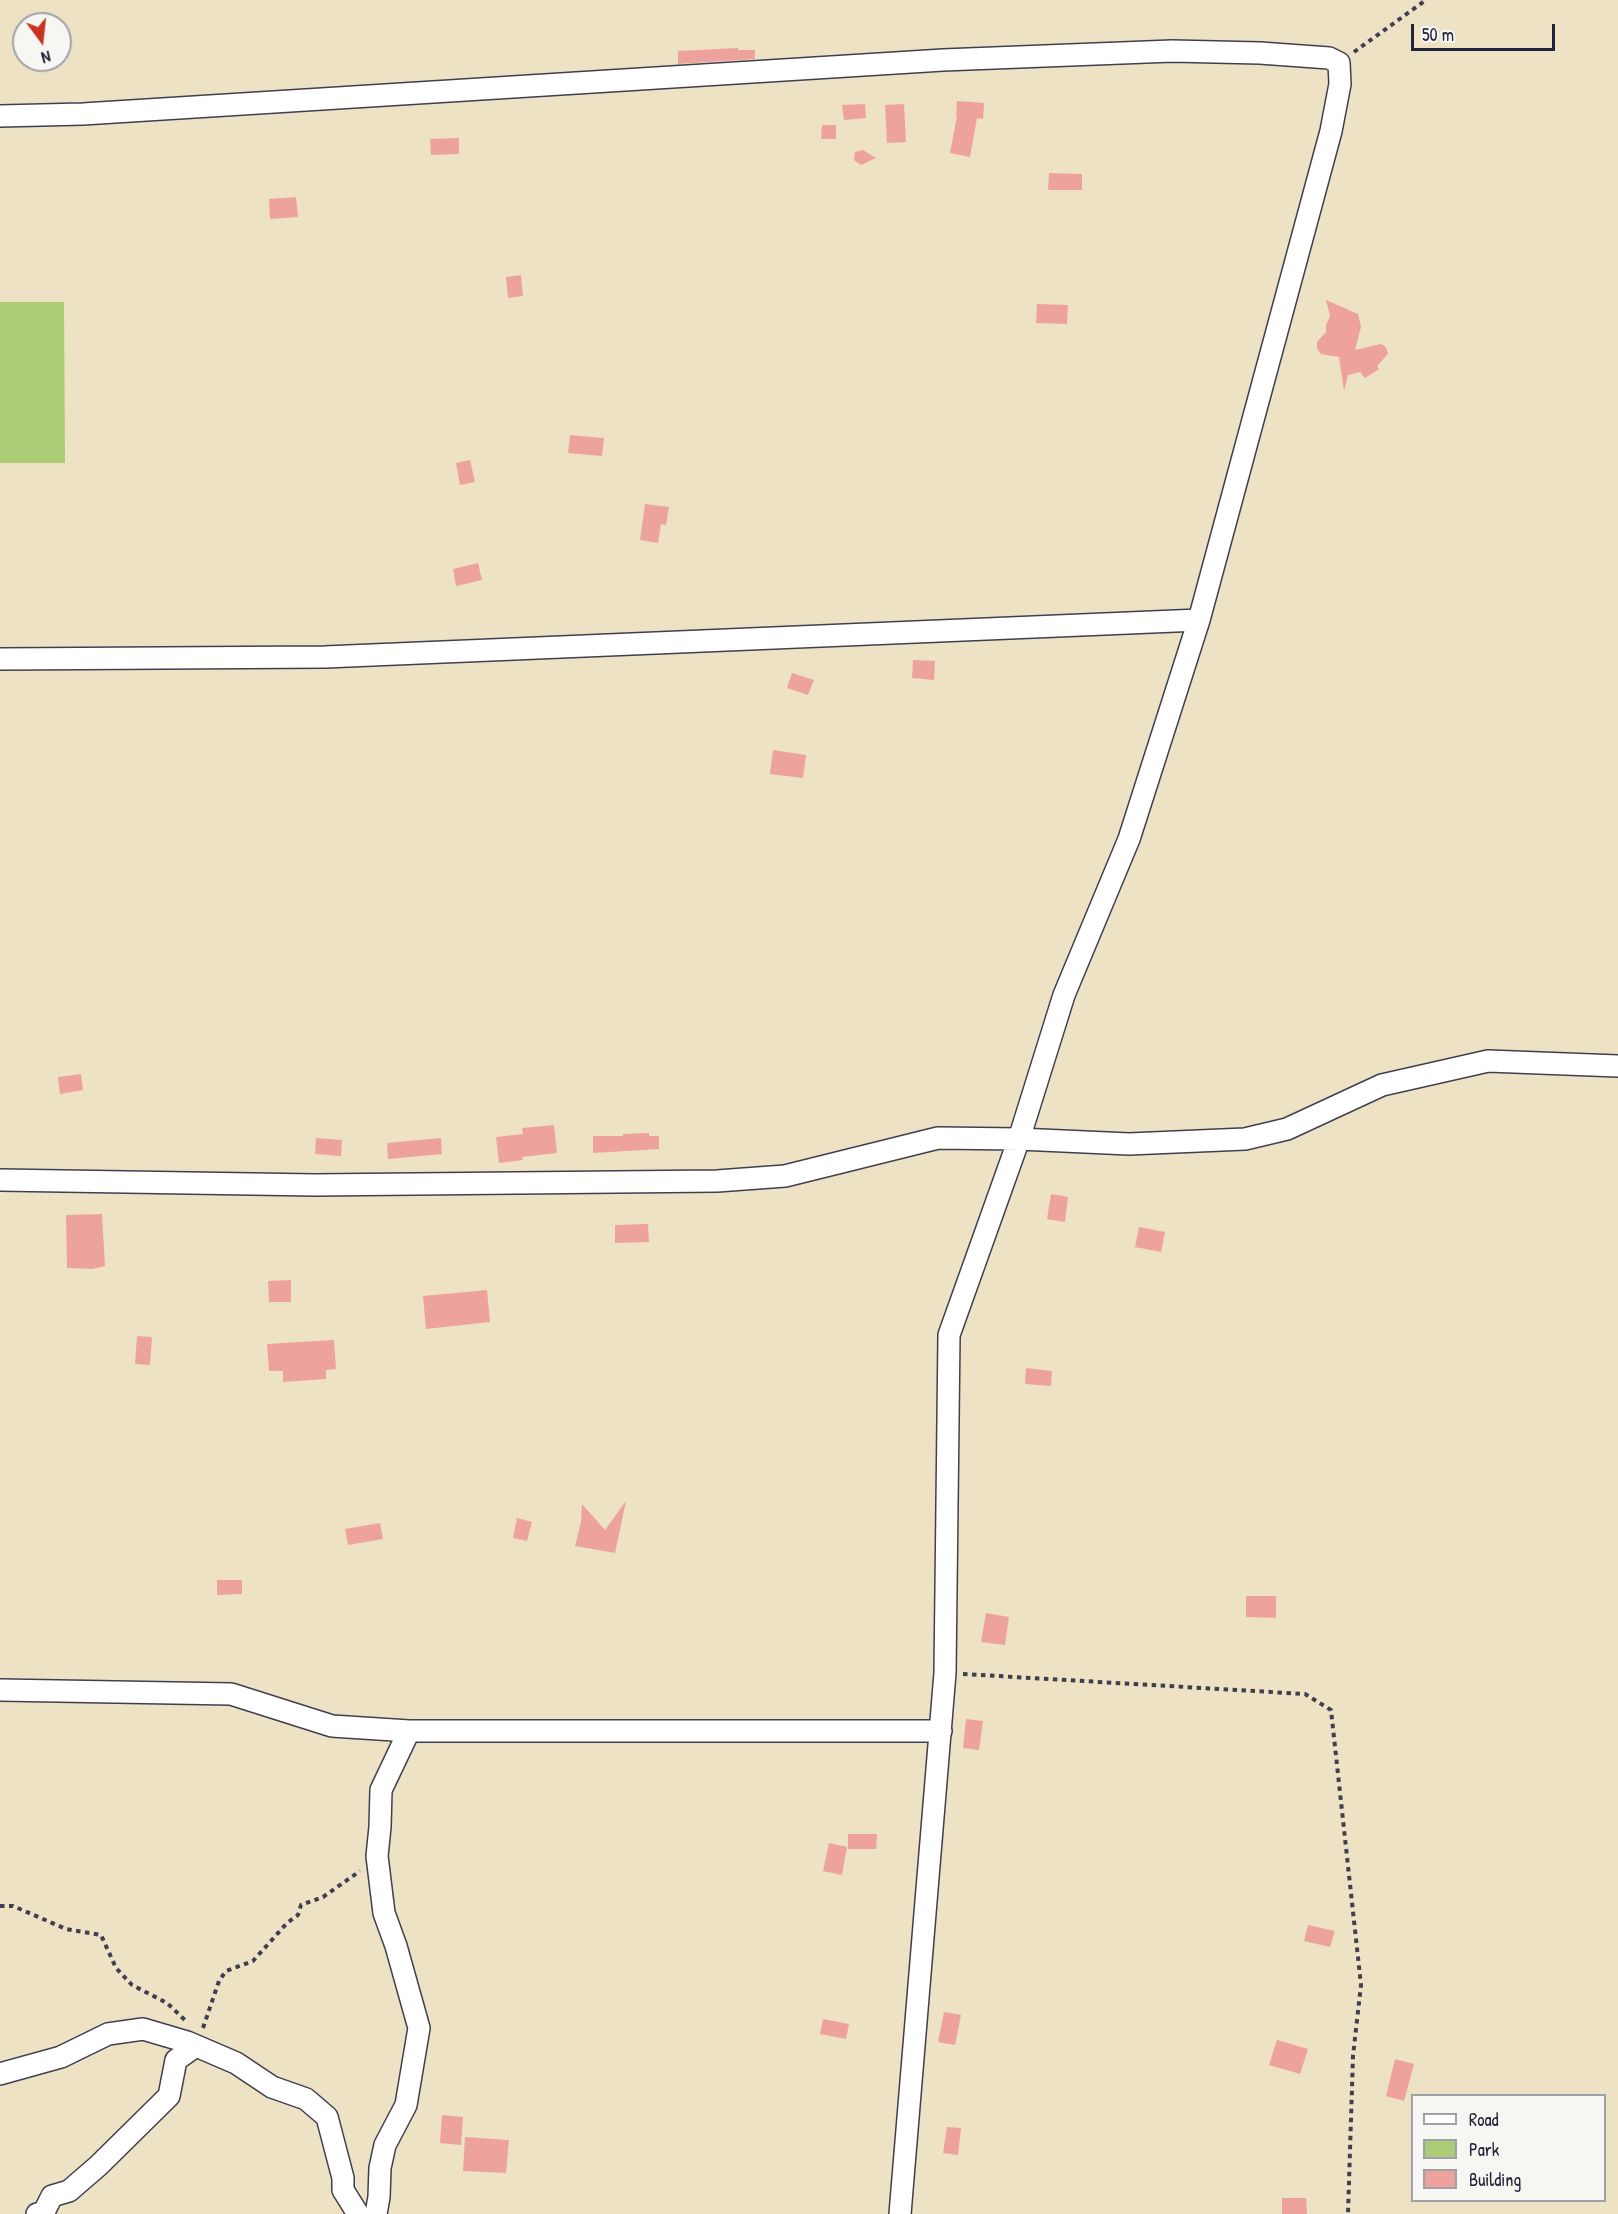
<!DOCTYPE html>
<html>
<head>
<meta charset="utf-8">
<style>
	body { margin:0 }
	#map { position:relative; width:1618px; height:2214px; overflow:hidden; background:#ede2c4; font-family:"Patrick Hand",sans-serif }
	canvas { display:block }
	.legend { position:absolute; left:1411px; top:2094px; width:195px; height:108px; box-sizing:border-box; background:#f6f6f2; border:2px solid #a1a1a9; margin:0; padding:8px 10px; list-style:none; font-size:18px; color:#22223b }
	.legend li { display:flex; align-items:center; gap:12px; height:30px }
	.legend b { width:30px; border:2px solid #a1a1a9 }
	.north { position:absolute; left:12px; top:12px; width:60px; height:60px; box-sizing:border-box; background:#f6f6f2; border:2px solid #a1a1a9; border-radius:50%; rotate:165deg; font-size:16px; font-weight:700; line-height:24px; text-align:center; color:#22223b }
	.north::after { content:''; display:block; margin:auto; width:21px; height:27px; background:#c8321e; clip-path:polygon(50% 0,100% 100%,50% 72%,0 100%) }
	.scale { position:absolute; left:1411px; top:24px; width:144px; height:27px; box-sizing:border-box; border:3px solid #22223b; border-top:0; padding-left:8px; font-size:18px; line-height:21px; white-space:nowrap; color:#22223b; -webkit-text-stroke:4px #f6f6f2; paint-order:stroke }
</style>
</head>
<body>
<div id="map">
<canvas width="1618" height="2214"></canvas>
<ul class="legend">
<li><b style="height:8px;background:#fff"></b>Road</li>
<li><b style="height:16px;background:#aacd76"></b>Park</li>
<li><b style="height:16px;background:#eda29e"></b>Building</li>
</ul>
<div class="north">N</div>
<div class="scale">50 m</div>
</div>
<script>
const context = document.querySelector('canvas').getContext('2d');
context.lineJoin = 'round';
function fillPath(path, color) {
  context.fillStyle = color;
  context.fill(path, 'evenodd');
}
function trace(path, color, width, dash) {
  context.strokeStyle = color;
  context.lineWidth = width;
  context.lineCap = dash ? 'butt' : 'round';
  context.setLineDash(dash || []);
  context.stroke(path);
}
const green = new Path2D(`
	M0,302H64L65,463H0Z`);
const building = new Path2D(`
	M738,48V50H755V59L678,64V51Z
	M957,101L984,103L983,119L977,118L970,157L950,153L957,116H956Z
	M865,104L866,118L844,120L842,105Z
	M904,104L906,142L887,143L885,105Z
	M822,125H836V139H821Z
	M459,138V154L431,155L430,139Z
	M863,150L876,158L861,165L854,160L855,152Z
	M1049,173L1082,174V190H1048Z
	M296,197L298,217L270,219L269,199Z
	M521,275L523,296L508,298L506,277Z
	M1326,300L1358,314L1361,327L1355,350L1381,344L1386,347L1388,354L1377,366L1379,369L1365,378L1360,372L1348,375L1344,391L1339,357L1321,354L1317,349V342L1326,332V325L1330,316Z
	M1037,304L1068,305L1067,324L1036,323Z
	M570,435L604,438L602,456L568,453Z
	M470,460L475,482L460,485L456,463Z
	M645,504L669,507L666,525L661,524L658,543L640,540Z
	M478,563L482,580L456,586L453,569Z
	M913,660L935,661L934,680L912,678Z
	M792,673L814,680L808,695L787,688Z
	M773,750L806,755L803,778L770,774Z
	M81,1074L83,1090L60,1094L58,1077Z
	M554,1125L557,1153L522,1157L523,1160L499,1163L496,1137L523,1134L522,1128Z
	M649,1133V1136H659V1149L593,1153V1136H623V1134Z
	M316,1138L342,1140L341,1156L315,1154Z
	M441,1138L442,1154L388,1159L387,1143Z
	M1051,1194L1068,1197L1065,1222L1047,1219Z
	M102,1214L105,1266L92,1269L67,1268L66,1215Z
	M648,1224L649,1242L615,1243V1225Z
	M1139,1227L1165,1232L1161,1252L1135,1247Z
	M291,1280V1302H269L268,1281Z
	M487,1290L490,1322L426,1329L423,1296Z
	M137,1336L152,1337L150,1365L135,1364Z
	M334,1340L336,1369L326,1370V1379L283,1382V1371H269L267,1344Z
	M1026,1368L1052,1371L1051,1386L1025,1384Z
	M626,1501L615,1553L575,1546L581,1522L582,1504L605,1530Z
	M517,1518L532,1522L527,1541L513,1538Z
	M380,1523L383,1539L348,1545L345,1529Z
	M217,1580H242V1594L217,1595Z
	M1246,1596H1276V1618L1246,1617Z
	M986,1613L1009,1617L1005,1645L981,1642Z
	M966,1719L983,1721L979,1750L963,1748Z
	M848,1834H877L876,1849H848Z
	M829,1843L847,1847L842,1875L823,1871Z
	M1308,1925L1335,1931L1330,1947L1304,1941Z
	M944,2012L961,2015L955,2045L938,2042Z
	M823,2019L849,2024L846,2039L820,2034Z
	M1277,2040L1308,2049L1300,2074L1269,2065Z
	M1395,2059L1414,2064L1404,2101L1386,2096Z
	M442,2115L463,2117L461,2145L440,2143Z
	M947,2127L961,2128L958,2155L943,2153Z
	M465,2137L509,2140L506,2173L463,2171Z
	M1282,2198H1306L1307,2214H1282Z`);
const path = new Path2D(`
	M1354,52L1426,0
	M963,1674L1305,1694L1331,1710L1361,1985L1353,2056L1348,2214
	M0,1906H13L66,1929L101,1935L116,1968L132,1985L167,2003L186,2021
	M203,2028L219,1981L226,1971L253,1961L287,1923L298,1915L301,1905L323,1897L360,1871`);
const street = new Path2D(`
	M0,116L83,114L943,60L1172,51L1260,53L1329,58L1339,63L1340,84L1331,131L1199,620L1129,839L1064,995L1019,1139L949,1335L945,1673L900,2214
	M0,659L325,657L1199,620
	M0,1180L315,1185L717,1181L785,1176L938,1138L1019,1139L1129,1144L1245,1139L1287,1129L1382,1085L1488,1061L1618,1066
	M0,1690L231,1694L332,1726L409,1731H941
	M0,2074L61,2057L108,2034L143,2029L187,2042L236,2063L272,2087L306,2099L327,2117L343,2178V2190L358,2214
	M37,2214L44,2212L52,2196L69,2191L98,2166L169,2096L176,2060L196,2046
	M376,2214L379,2197L380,2168L385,2145L406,2105L419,2028L396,1946L384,1913L377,1856L380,1827L381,1790L409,1731`);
fillPath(green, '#aacd76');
fillPath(building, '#eda29e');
trace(street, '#403f50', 24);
trace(path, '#403f50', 4, [4.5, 4.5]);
trace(street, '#fff', 21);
</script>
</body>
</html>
